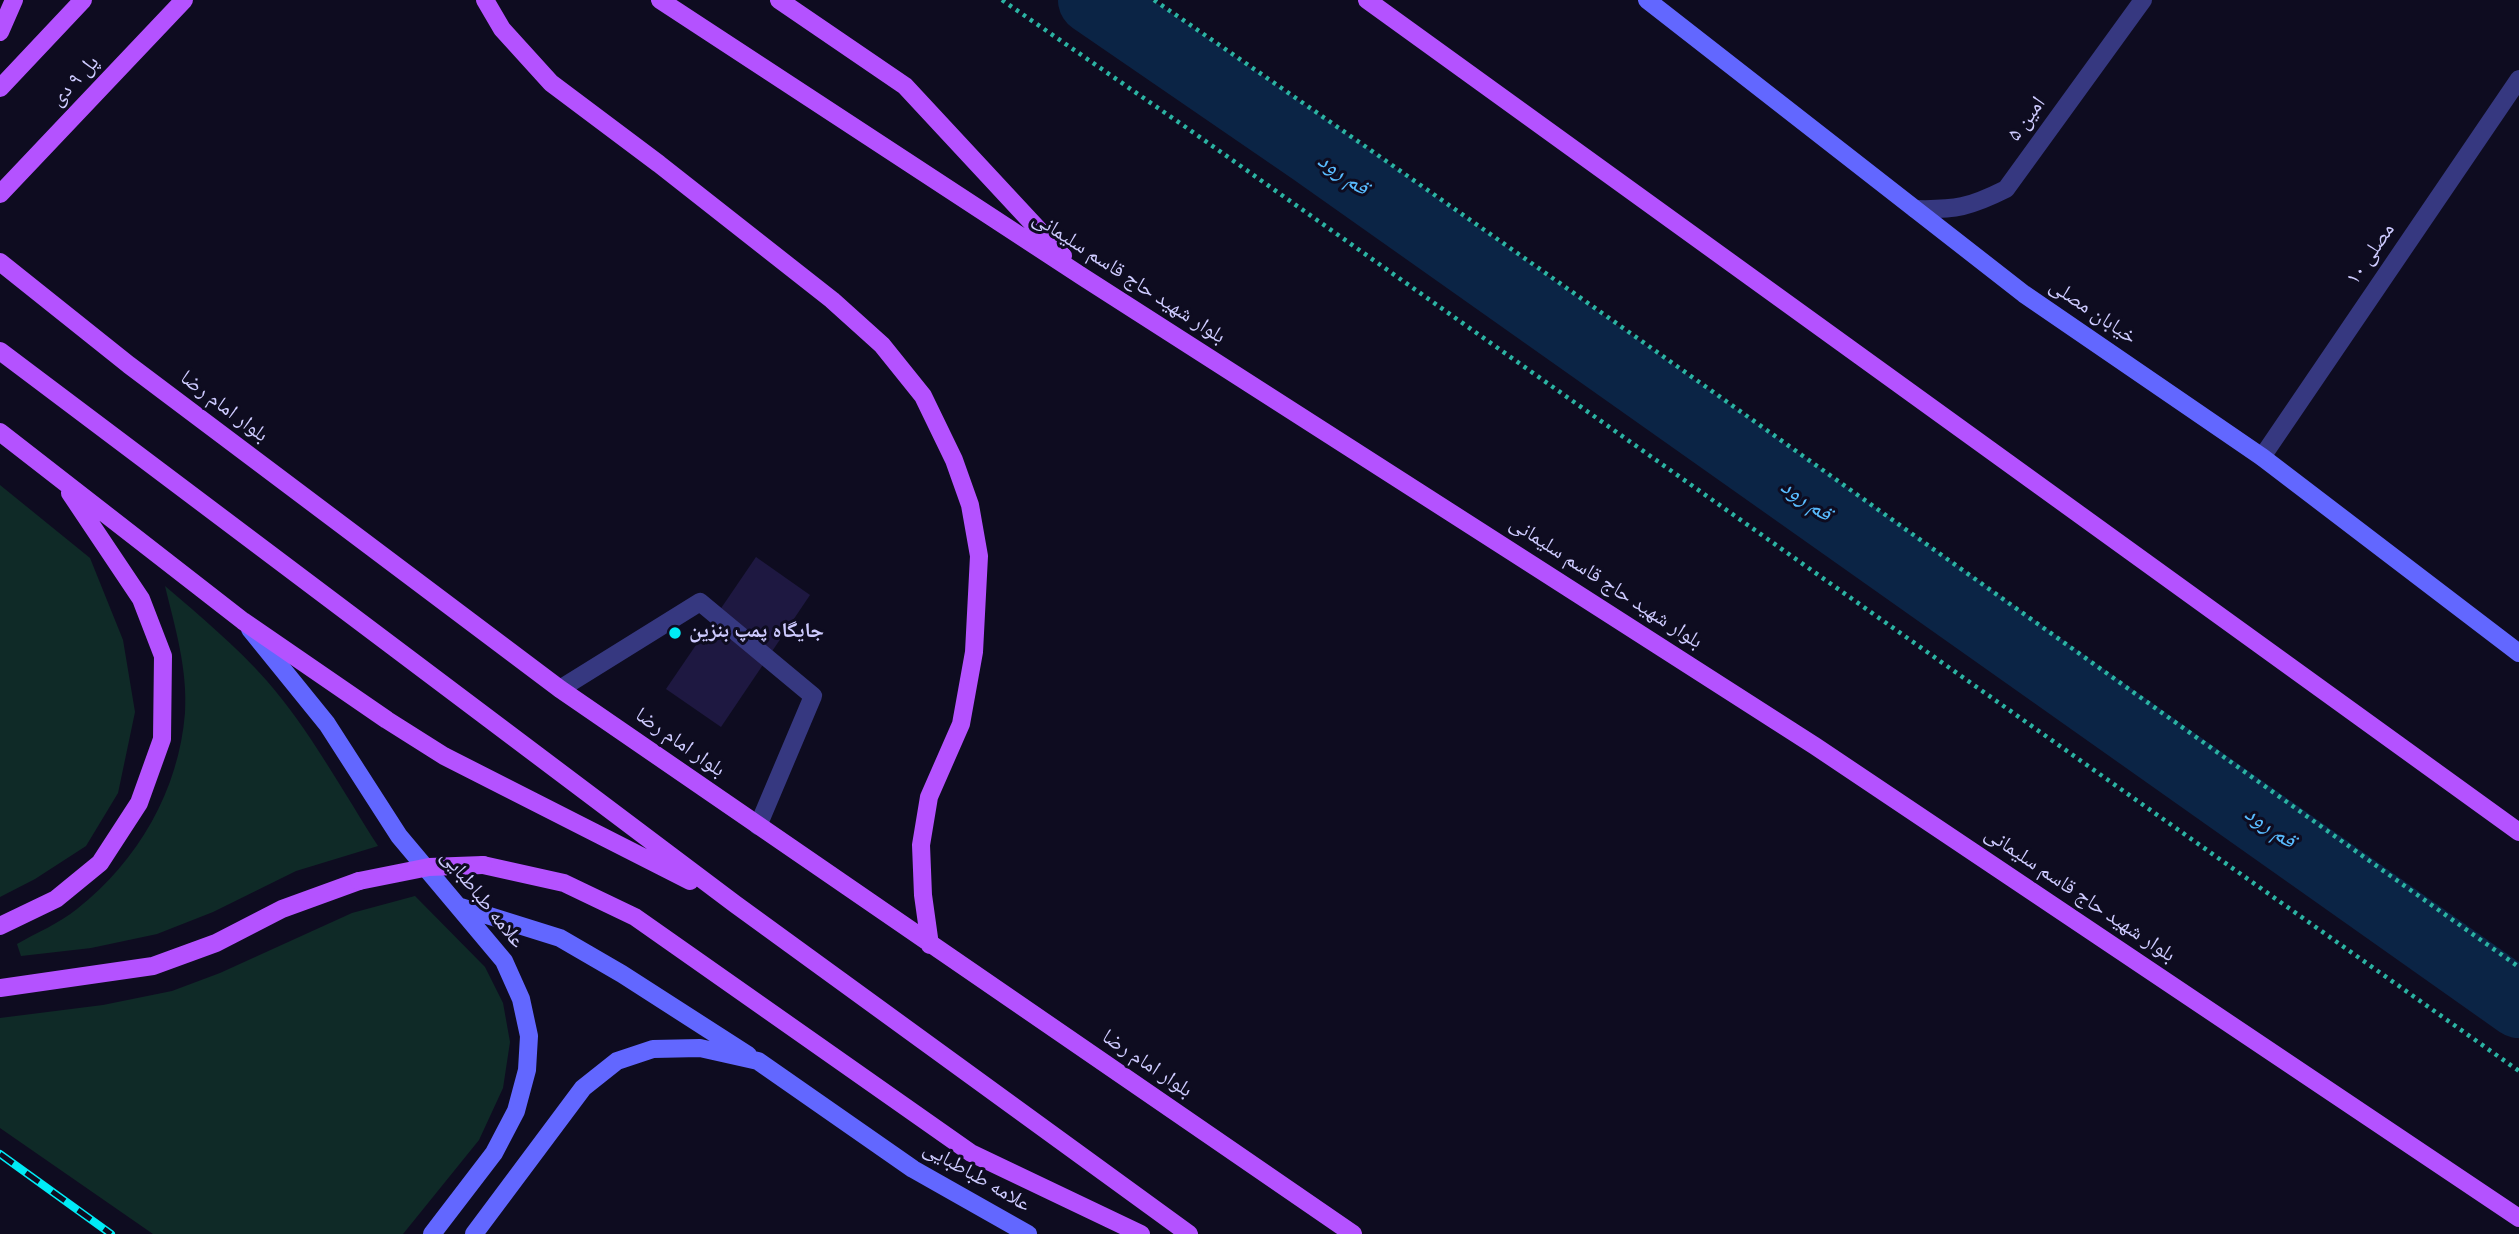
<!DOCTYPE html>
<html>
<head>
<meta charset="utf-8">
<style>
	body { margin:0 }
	canvas { display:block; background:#0e0c20 }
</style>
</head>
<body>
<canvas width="2519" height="1234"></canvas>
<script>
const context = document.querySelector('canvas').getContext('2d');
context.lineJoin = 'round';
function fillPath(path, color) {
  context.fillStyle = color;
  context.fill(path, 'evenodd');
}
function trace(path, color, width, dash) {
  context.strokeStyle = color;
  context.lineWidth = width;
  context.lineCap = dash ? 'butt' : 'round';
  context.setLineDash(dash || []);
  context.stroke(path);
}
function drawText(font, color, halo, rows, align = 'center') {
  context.font = font + ' Overpass,"Noto Naskh Arabic",sans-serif';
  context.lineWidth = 6;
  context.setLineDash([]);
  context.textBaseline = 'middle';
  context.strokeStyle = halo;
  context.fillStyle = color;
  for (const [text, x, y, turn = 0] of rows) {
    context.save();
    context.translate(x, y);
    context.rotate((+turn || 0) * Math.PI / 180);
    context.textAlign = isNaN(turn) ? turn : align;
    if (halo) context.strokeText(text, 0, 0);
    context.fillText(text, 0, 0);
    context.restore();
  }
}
const green = new Path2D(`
	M0,485L90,558L123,640L135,712L118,793L86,846L35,879L0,897Z
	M165,586C200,616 236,646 267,681C309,729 344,793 378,846L296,871L213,912L157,934L91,948L21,956L17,944C36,933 60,923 77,909C138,861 179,790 185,713C188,670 175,627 165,586Z
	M415,896L485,967L503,1003L510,1042L503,1088L479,1140L403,1234H153L0,1128V1018L103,1005L172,991L220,973L352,913Z`);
const river = new Path2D(`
	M1092,0L1312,151L2519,1004`);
const building = new Path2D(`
	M756,557L810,595L721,727L666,689Z`);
const path = new Path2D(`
	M1002,0L1187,128L2519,1071
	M1154,0C1614,316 2064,645 2519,967`);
const lane = new Path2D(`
	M560,689L700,602L813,696L758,826`);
const street = new Path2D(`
	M1915,209C1956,210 1970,207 2006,189L2143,0
	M2262,457L2519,79`);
const secondary = new Path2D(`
	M1647,0L2024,294L2262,457L2519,653
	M250,629L327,724L399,836L504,961L521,999L529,1036L527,1070L516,1111L494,1153L432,1234
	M461,907L560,938L622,974L748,1055
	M474,1234L583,1088L617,1061L653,1049L700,1048L758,1061L913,1169L1028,1234`);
const primary = new Path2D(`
	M485,0L502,29L551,83L659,164L832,300L882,345L923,396L954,460L970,505L979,556L974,652L961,724L929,797L921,845L923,895L930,945
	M660,0L1083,277L1815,746L2519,1218
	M779,0L905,86L1063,256
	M1367,0L2519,832
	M0,32L14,0
	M0,88L83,0
	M0,194L184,0
	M0,262L129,365L560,689L1353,1234
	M0,351L735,904L1189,1234
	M0,432L243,621L387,720L444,756L690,881
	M483,865L564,883L635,917L971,1153L1141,1234
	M0,926L56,899L100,863L139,803L162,739L163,656L141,599L70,493
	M0,988L153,966L216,943L282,909L359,881`);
const rail = new Path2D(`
	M0,1154L111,1234`);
const primaryBridge = new Path2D(`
	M359,881L429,867L483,865`);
const markers = [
	[675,633,7,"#00ecf6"]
];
const streetNames = [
	["پل ۹ دی",76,82,-47],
	["امین ۵",2028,120,-54],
	["مصلی ۱۰",2372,255,-56],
	["بلوار شهید حاج قاسم سلیمانی",1128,279,33],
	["خیابان مصلی",2092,313,34],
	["بلوار امام رضا",223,408,37],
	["بلوار شهید حاج قاسم سلیمانی",1605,584,33],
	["بلوار امام رضا",679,744,35],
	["بلوار شهید حاج قاسم سلیمانی",2079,896,34],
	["علامه طباطبایی",481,900,51],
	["بلوار امام رضا",1146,1065,34],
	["علامه طباطبایی",976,1178,30]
];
const poiNames = [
	["جایگاه پمپ بنزین",689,633]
];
const waterNames = [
	["قم رود",1342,176,35],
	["قم رود",1805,502,35],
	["قم رود",2269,829,35]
];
fillPath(green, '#0f2a27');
trace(river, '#0b2445', 68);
fillPath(building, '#1e1841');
trace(path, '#2bb3a3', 4.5, [3.5, 5]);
trace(lane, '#363880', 18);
trace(street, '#363880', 18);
trace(secondary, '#6267ff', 18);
trace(primary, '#b452ff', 18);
trace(rail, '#00ecf6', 8);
trace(rail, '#0e0c20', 5, [16]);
trace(primaryBridge, '#b452ff', 18);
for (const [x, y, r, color] of markers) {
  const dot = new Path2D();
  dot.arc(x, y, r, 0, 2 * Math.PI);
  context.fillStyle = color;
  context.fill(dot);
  trace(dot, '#0e0c20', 2.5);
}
drawText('21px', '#cecbff', '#0e0c20', streetNames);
drawText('bold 21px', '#cecbff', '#0e0c20', poiNames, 'left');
drawText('italic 23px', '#59bcff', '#0e0c20', waterNames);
</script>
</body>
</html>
